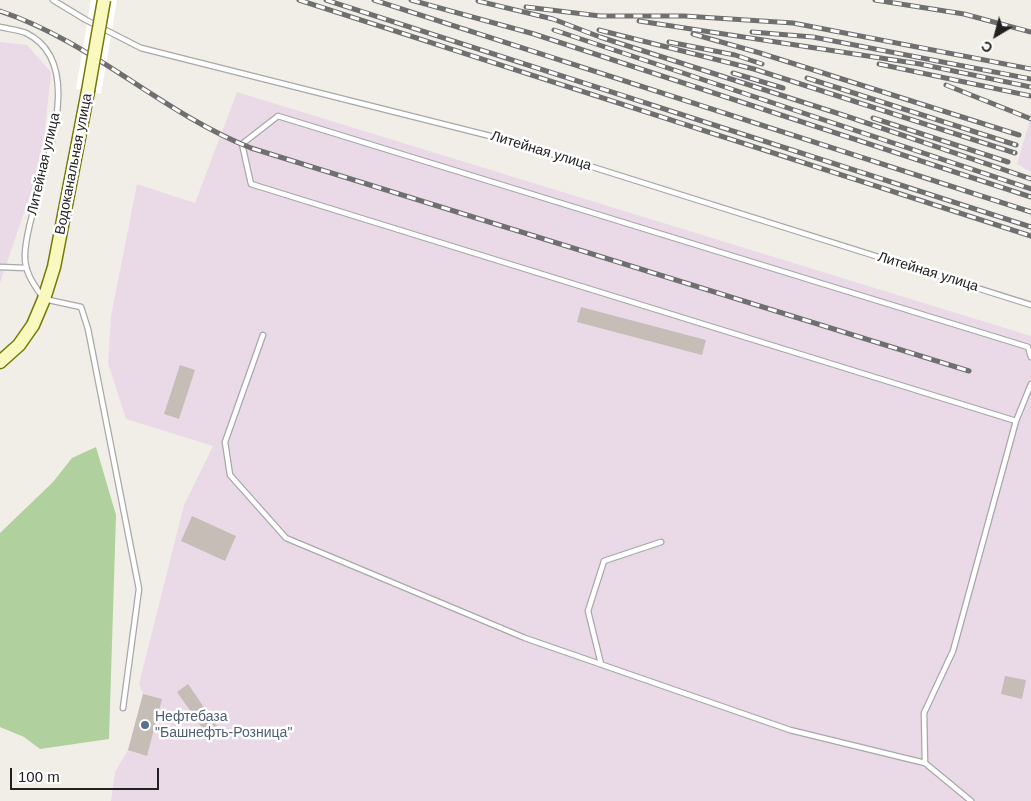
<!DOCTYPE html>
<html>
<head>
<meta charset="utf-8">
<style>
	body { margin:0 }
	#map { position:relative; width:1031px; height:801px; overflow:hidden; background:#f1eee8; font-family:Helvetica,sans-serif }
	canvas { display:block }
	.north { position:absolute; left:971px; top:10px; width:50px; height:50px; -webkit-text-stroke:4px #fff; paint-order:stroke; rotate:217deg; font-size:14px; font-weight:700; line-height:20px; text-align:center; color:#212121 }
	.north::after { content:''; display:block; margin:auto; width:18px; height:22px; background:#212121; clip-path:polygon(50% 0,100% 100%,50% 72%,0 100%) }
	.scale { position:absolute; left:10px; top:768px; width:149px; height:22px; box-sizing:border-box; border:2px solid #212121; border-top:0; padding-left:6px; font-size:15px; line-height:18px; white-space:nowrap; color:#212121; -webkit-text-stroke:4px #fff; paint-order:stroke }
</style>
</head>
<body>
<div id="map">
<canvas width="1031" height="801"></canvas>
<div class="north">С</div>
<div class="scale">100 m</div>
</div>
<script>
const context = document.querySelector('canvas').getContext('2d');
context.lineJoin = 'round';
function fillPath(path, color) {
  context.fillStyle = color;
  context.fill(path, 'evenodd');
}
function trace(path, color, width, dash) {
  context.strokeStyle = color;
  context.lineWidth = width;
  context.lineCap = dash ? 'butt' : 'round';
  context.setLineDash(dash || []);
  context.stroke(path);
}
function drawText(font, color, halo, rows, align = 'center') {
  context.font = font + ' Helvetica,sans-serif';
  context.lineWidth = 5;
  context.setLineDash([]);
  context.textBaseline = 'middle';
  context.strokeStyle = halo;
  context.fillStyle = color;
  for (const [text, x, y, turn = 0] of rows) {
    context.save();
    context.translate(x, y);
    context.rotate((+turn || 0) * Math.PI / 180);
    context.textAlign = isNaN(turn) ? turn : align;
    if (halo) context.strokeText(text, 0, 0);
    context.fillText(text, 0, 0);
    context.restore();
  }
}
const industrial = new Path2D(`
	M0,42L27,45L51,72L42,160L0,283Z
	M237,92L1031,336V801H111L115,772L128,750L143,694L139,684L184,505L213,446L126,419L108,363L111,316L137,184L195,203Z
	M1031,116V172L1017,164Z`);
const forest = new Path2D(`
	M96,447L116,515L109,739L40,749L24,737L0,727V533L53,482L72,458Z`);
const pier = new Path2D(`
	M91,0H117L101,94L76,89Z`);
const building = new Path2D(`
	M581,307L706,340L702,355L577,322Z
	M180,365L195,370L179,419L164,414Z
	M192,516L236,536L225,561L181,541Z
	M1005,676L1026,680L1022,699L1001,694Z
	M188,684L221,732L210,739L177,692Z
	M143,694L162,699L147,756L128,750Z`);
const service = new Path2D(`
	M53,0L86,20L141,48L510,141L1031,305
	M0,27C8,29 19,30 26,33C98,68 27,197 25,254C24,272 34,285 44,299L81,307L88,329L139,589L123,708
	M0,267L26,268
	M263,335L225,442L230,475L286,538L525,638L790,730L925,763L971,801
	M1016,421L251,184L242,144L278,116L1028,347L1031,357
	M601,664L588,611L604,561L661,542
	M925,763L924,713L953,651L1016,421L1031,384`);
const secondary = new Path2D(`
	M0,362L19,345L33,325L44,299L54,267L88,91`);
const rail = new Path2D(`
	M299,0L1031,236
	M326,0L1031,227
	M374,0L1031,212
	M411,0L534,34L1031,197
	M875,0L964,14L1031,32
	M478,1L553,19L600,37L846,116L1031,179
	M526,7L600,16H684L793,23L1031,69
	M0,11C91,41 162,113 251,148L969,371
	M639,21L920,64L1031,87
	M554,30L1031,189
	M599,30L754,69L1015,153
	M752,32L813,37L1031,79
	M693,34L760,53L1019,135
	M669,42L735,55L762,64
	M879,64L1031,96
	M733,73L783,88
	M807,78L1016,145
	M946,85L1031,119
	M873,118L1008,162`);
const secondaryBridge = new Path2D(`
	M88,91L104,0`);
const markers = [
	[145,725,5,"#5c6f8a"]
];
const streetNames = [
	["Литейная улица",541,151,17],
	["Литейная улица",44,164,-77],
	["Водоканальная улица",74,164,-79],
	["Литейная улица",928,272,17]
];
const serviceNames = [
	["Нефтебаза",155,717],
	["\"Башнефть-Розница\"",155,733]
];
fillPath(industrial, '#eadae8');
fillPath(forest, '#b0d09e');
fillPath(pier, '#fff');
fillPath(building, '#c6bdb7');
trace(service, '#a8a8a8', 7);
trace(secondary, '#757a07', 15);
trace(service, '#fff', 4.5);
trace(secondary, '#f9f8be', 12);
trace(rail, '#6f6f6f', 5);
trace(rail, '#fff', 3, [9]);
trace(secondaryBridge, '#757a07', 15, []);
trace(secondaryBridge, '#f9f8be', 12);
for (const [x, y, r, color] of markers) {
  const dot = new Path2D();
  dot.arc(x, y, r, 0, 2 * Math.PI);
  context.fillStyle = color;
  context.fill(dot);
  trace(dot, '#fff', 2);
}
drawText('14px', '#212121', '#fff', streetNames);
drawText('14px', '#4e5e75', '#fff', serviceNames, 'left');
</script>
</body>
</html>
